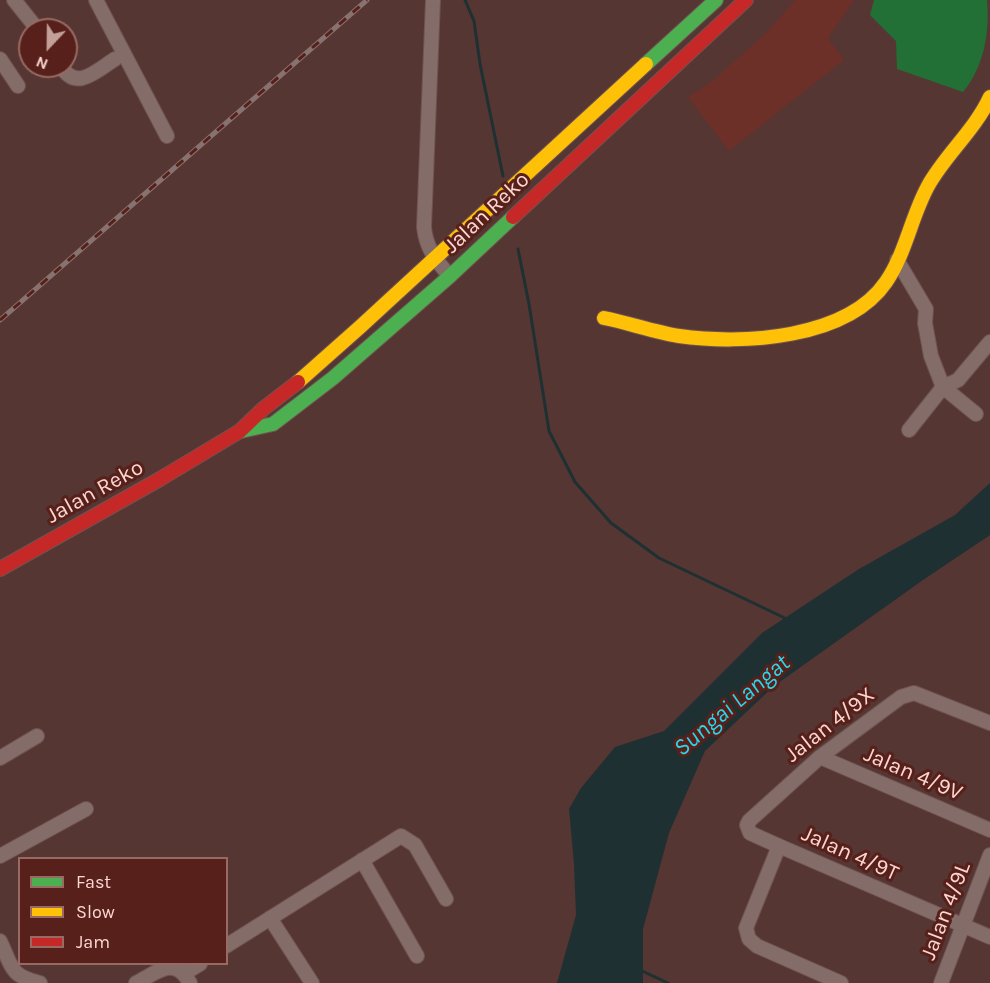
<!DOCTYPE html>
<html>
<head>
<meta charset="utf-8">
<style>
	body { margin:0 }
	#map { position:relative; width:990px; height:983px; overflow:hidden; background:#553632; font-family:Karla,sans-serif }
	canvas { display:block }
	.legend { position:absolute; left:18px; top:857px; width:210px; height:108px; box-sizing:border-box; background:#57201a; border:2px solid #996963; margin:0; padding:8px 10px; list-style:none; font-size:18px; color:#fcd7d1 }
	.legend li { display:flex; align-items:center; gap:12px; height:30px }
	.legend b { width:30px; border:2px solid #996963 }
	.north { position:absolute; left:18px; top:18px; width:60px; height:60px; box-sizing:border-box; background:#57201a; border:2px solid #996963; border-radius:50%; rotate:202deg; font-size:16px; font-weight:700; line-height:24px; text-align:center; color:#fcd7d1 }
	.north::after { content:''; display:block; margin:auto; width:21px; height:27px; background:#c29f99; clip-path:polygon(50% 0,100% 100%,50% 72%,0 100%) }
</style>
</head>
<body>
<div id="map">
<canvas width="990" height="983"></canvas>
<ul class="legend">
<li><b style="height:8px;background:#4caf50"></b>Fast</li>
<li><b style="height:8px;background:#ffc107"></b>Slow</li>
<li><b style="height:8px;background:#c62828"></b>Jam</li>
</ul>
<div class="north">N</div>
</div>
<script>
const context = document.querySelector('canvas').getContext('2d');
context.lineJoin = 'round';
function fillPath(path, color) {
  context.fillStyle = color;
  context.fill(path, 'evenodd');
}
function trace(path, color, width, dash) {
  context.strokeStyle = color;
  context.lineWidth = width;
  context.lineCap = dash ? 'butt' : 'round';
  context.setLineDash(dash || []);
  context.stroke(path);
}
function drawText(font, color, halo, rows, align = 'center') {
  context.font = font + ' Karla,sans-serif';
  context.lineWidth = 6;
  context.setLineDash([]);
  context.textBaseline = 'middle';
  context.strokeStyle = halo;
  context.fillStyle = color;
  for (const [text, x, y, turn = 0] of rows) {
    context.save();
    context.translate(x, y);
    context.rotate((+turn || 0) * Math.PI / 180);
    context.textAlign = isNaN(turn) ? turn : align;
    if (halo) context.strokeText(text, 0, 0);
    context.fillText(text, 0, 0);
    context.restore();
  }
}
const built = new Path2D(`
	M795,0H854L828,38L844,60L729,151L688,97L711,82L766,33Z`);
const green = new Path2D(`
	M874,0H987C990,32 984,67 963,92L897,69L896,41L870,15Z`);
const water = new Path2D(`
	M990,483V535L923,580L774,686L705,751L669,833L643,929V983H557L576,915L574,864L569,809L581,788L615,747L664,731L762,633L859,569L955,515Z`);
const stream = new Path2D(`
	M465,0L474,21L480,64L503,176
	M518,249L529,304L549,431L575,482L611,523L659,558L789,620
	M640,970L668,983`);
const street = new Path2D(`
	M14,0L38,30
	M96,0L167,136
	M433,0L424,227C426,248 436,261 450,276
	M0,59L18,86
	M61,66C76,92 96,71 115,59
	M897,260L926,309L925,323L931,356L943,387L976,414
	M909,430L943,387L958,380L990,342
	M820,757L990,830
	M0,758L37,736
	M779,846L750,833L747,825L749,821L820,757L901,697L914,693L990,723
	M0,856L86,809
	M362,860L417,956
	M270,918L312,983
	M0,941C13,968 9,975 40,983
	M226,946L401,836L415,845L446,899
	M185,973L200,964
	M136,983C158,972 174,955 190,983
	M841,983L757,946L749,939L746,928L779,846L990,937
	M941,983L990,855`);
const fast = new Path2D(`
	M646,64L716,0
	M241,431L273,424L333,378L450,276L513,217`);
const slow = new Path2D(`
	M604,318C629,323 654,332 679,336C742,345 847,339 886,282C906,253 911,217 928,186C945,155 975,130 990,97
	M298,382L360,327L646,64`);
const jam = new Path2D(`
	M513,217L746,0
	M0,569L160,479L240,431L263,409L298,382`);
const rail = new Path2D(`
	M0,320L367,0`);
const streetNames = [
	["Jalan Reko",487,213,-43],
	["Jalan Reko",95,492,-29],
	["Jalan 4/9X",830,725,-38],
	["Jalan 4/9V",913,774,23],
	["Jalan 4/9T",850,854,24],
	["Jalan 4/9L",946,911,-69]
];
const waterNames = [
	["Sungai Langat",732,706,-40]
];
fillPath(built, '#6c3029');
fillPath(green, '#227035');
fillPath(water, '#1f3033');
trace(stream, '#1f3033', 3);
trace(street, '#6f5350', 16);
trace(fast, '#6f5350', 16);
trace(slow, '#6f5350', 16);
trace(jam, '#6f5350', 16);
trace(street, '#846c68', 14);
trace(fast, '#4caf50', 14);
trace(slow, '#ffc107', 14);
trace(jam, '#c62828', 14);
trace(rail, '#88726f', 5);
trace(rail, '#57201a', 3, [9]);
drawText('22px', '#fcd7d1', '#57201a', streetNames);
drawText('italic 24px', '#27d8ed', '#57201a', waterNames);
</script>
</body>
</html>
